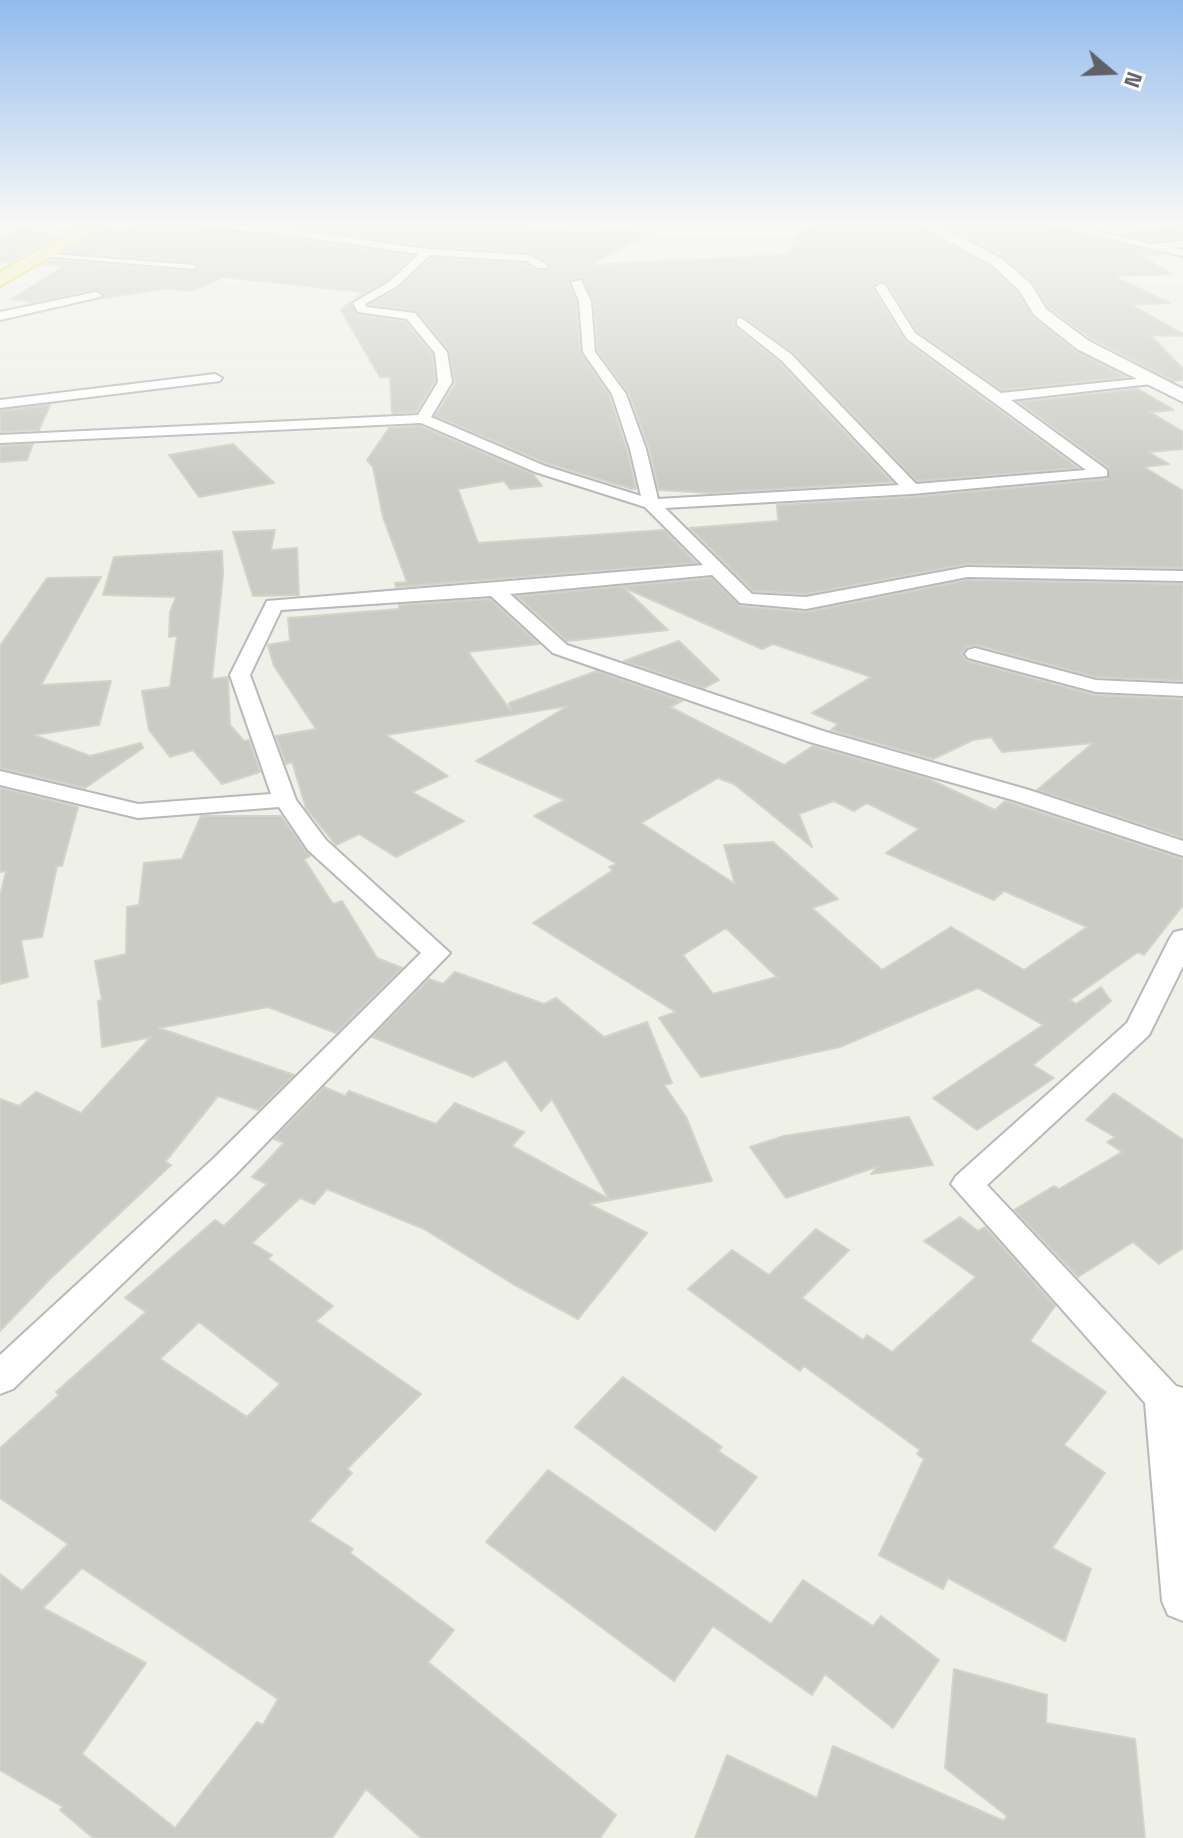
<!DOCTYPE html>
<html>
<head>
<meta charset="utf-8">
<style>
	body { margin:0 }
	#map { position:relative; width:1183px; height:1838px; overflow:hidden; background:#eff0e8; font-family:"Space Grotesk",sans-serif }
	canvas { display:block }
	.north { position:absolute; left:1071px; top:32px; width:80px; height:80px; -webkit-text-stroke:6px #fff; paint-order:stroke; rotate:109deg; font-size:22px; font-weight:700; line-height:32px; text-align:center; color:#606167 }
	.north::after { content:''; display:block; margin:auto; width:28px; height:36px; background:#606167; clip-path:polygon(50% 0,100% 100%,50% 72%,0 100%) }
</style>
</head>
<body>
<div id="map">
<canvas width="1183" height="1838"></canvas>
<div class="north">N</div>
</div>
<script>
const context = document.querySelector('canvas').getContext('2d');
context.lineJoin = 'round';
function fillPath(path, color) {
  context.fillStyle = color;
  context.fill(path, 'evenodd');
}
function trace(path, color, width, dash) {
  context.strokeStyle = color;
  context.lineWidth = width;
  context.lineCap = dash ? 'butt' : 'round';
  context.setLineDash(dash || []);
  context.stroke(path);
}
const building = new Path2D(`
	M143,224L276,236L412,256L387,280L356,298L363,292L223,277L192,291L166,288L103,298V292L95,289L32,302L12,299L64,266L42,265L51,260L194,272L199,270L200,266L194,262L64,252L103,229L122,231Z
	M278,224H528L527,228L597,233L606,229L653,233L589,265L788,255L801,228H818L819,224H914L990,267L1017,292L1032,317L1075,351L1126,377L1002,390L917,331L888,283L880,281L872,289L905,341L1078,468L917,481L793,352L740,315L735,317V327L779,362L892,482L711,493L659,490L649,448L629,393L598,351L594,300L582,277L570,279L568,283L576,302L580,352L609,395L627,450L636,489H632L546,463L435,416L455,384L449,350L417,311L370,304L399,288L431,258L525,264L539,271L549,270L548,261L528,252L427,246Z
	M942,224H1042L1162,254L1140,255L1171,274L1112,276L1170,303L1131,305L1183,334V336L1150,335L1183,369V380L1174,381L1091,338L1048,307L1033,282L1004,257Z
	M1183,224V238L1152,241L1120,234Z
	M18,230L23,231L55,237L11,262H0V240Z
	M350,302L358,315L405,322L432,354L435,381L416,412L392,413L390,377H380L341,310Z
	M1138,389L1174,410L1150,412L1183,432V449L1148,452L1169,464L1144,467L1183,491V568L967,564L806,594L753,591L690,528L778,521L777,505L912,497L1107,479L1109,468L1019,402Z
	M50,405L39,430L0,432V411Z
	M420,426L533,474L542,486L510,489L504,481L458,489L478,543L664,530L696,563L396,587L395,583L407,582L383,517L373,467L367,460L389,428Z
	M33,444L27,460L0,462V446Z
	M233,444L274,483L199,497L169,455Z
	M275,530L271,550L297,548L299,595L253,596L233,532Z
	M222,551L223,575L212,679L228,677L230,725L244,741L249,740L260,772L222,784L193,750L170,757L149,730L142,691L170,687L177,636L169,637L170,612L176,597L103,595L114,557Z
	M101,577L41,685L111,681L99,725L34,735L90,756L141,743L143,748L85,788L0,768V646L47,578Z
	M711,578L740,606L806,612L967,580L1183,584V681L1096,677L976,645L967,647L962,654L967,661L1095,695L1183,699V838L1037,790L1093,743L1002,752L991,737L973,740L933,759L831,730L838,724L812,713L871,677L773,644L762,649L623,587L668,630L567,641L517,596Z
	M490,599L539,644L468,652L511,711L509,703L597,671L682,701L670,707L784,765L813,746L929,779L995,810L1005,801L1183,859V905L1144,955L1138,952L1070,1000L1076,1004L1101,987L1111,1001L1033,1065L1054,1078L977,1130L933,1098L1043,1025L978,988L840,1047L701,1077L659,1018L676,1012L533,923L613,870L609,867L617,864L534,816L565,800L476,761L568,706L386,735L448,776L412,792L464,821L396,857L359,834L336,845L306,808L292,762L286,764L276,736L316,729L274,666L268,645L290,641L288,618L399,609V605ZM718,778L734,784L812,847L799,814L834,801L854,811L867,803L919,829L886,853L994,900L1004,891L1087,927L1024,970L951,927L882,970L812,908L838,899L773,842L724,845L735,884L641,823ZM726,928L777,977L713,994L683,955Z
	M679,641L719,680L704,688L624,661Z
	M0,788L78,807L62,866H57L42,937L21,940L28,977L0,984V896L6,871L0,872Z
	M201,816H281L310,856L304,859L333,904L342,901L377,958L402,968L336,1033L268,1007L159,1028L294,1075L258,1110L218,1096L165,1162L171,1165L50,1279L0,1331V1099L19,1106L36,1092L81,1113L151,1037L102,1047L98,1001L102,1000L95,961L126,954L127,907L139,905L144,863L182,859Z
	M455,972L544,1004L556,998L604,1037L647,1022L672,1083L664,1085L686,1117L712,1181L589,1204L647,1233L578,1319L513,1284L424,1229L327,1189L314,1204L300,1198L252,1243L272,1255L268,1259L333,1306L316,1321L421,1394L347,1469L352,1473L309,1521L353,1549L350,1553L454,1630L428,1662L616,1815L600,1838H421L366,1789L332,1838H93L60,1810L63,1807L0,1770V1574L22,1591L68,1544L0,1498V1448L59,1395L56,1392L146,1312L125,1298L215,1220L224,1226L267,1184L252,1177L284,1143L274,1139L324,1087L345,1096L349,1091L436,1124L455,1103L524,1132L512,1146L609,1199L552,1099L541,1111L506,1060L473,1077L372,1037L429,979L443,984ZM199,1322L280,1384L247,1417L160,1359ZM82,1568L278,1699L263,1725L257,1722L175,1828L82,1754L146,1663L43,1608Z
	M1114,1093L1183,1140V1248L1159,1264L1133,1242L1078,1277L1014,1210L1054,1186L1059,1189L1122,1152L1107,1142L1115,1137L1086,1120Z
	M909,1117L933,1165L871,1174L879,1166L786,1198L750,1147L784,1136Z
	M960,1217L978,1231L985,1227L1055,1306L1030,1341L1106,1392L1064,1445L1105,1473L1052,1548L1091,1569L1065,1641L948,1578L943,1589L879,1555L924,1459L917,1454L920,1450L804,1366L800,1371L688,1289L732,1250L769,1275L816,1229L849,1250L802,1298L863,1340L867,1335L892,1352L976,1277L924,1241Z
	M623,1377L722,1447L718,1451L757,1477L715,1531L575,1427Z
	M548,1470L771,1624L803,1580L873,1626L881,1616L939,1660L893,1728L825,1674L812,1695L713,1626L674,1681L486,1542Z
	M954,1669L1047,1695L1046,1723L1135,1739L1145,1838H695L727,1755L817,1798L833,1746L1004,1821L1007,1816L945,1768Z`);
const lane = new Path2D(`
	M40,253L194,265L197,267L194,269L42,256Z`);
const street = new Path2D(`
	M3,224H28L69,233L64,236Z
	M167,224L276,227L427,249L528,255L547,264V268H539L526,261L430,255L397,286L365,304L367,307L415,313L447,352L452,382L431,417L545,466L641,496L630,449L612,394L583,352L579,301L571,282L581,280L591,301L595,352L626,394L646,449L658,499L899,485L781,360L737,325V319L741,318L791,354L916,484L1086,470L907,339L875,287L881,284L885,285L915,333L1001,393L1156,377L1158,380L1151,384L1011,400L1107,470V476L912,494L665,508L752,594L806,597L967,567L1183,571V581L967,577L806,609L740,603L712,575L510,594L567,645L826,732L1029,790L1183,841V856L1013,800L810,742L553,653L491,596L281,610L250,675L296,800L326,840L450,953L235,1175L13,1389L0,1394V1355L213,1159L421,953L308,850L279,807L138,818L0,785V771L138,804L271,794L230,675L267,601L703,565L645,507L535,472L421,423L0,443V435L418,415L438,382L435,353L407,319L358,312L353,303L389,282L419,254L276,233Z
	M1045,224H1064L1152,244L1183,241V247L1173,248L1183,250V256Z
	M96,292L102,295L100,297L0,320V312Z
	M215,374L222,378L220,381L0,408V400Z
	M975,648L1096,680L1183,684V696L1096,692L968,658L965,654L968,650Z
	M1183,930V966L1149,1035L987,1185L1176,1386L1183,1388V1621L1168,1615L1162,1601L1145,1403L951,1184L956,1176L1127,1023L1170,938L1174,932Z`);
const secondary = new Path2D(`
	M917,224H935L1002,259L1031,284L1046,309L1089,341L1183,389V402L1077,349L1034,315L1019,290L992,265Z`);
const highway = new Path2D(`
	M85,224H106L0,286V272Z`);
fillPath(building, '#cbcbc5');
trace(building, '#d4d3c7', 2);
trace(lane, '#b8b8bd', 4);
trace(street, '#b8b8bd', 4);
trace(secondary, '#b9bac0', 4);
trace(highway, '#ded71a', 4);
fillPath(lane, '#fff');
fillPath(street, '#fff');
fillPath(secondary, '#fff');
fillPath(highway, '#eff29d');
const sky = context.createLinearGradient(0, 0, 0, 482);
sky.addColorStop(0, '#92bbee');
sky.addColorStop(0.46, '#f8f8f5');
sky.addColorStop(1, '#f8f8f500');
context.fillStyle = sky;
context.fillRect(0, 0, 1183, 482);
</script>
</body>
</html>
